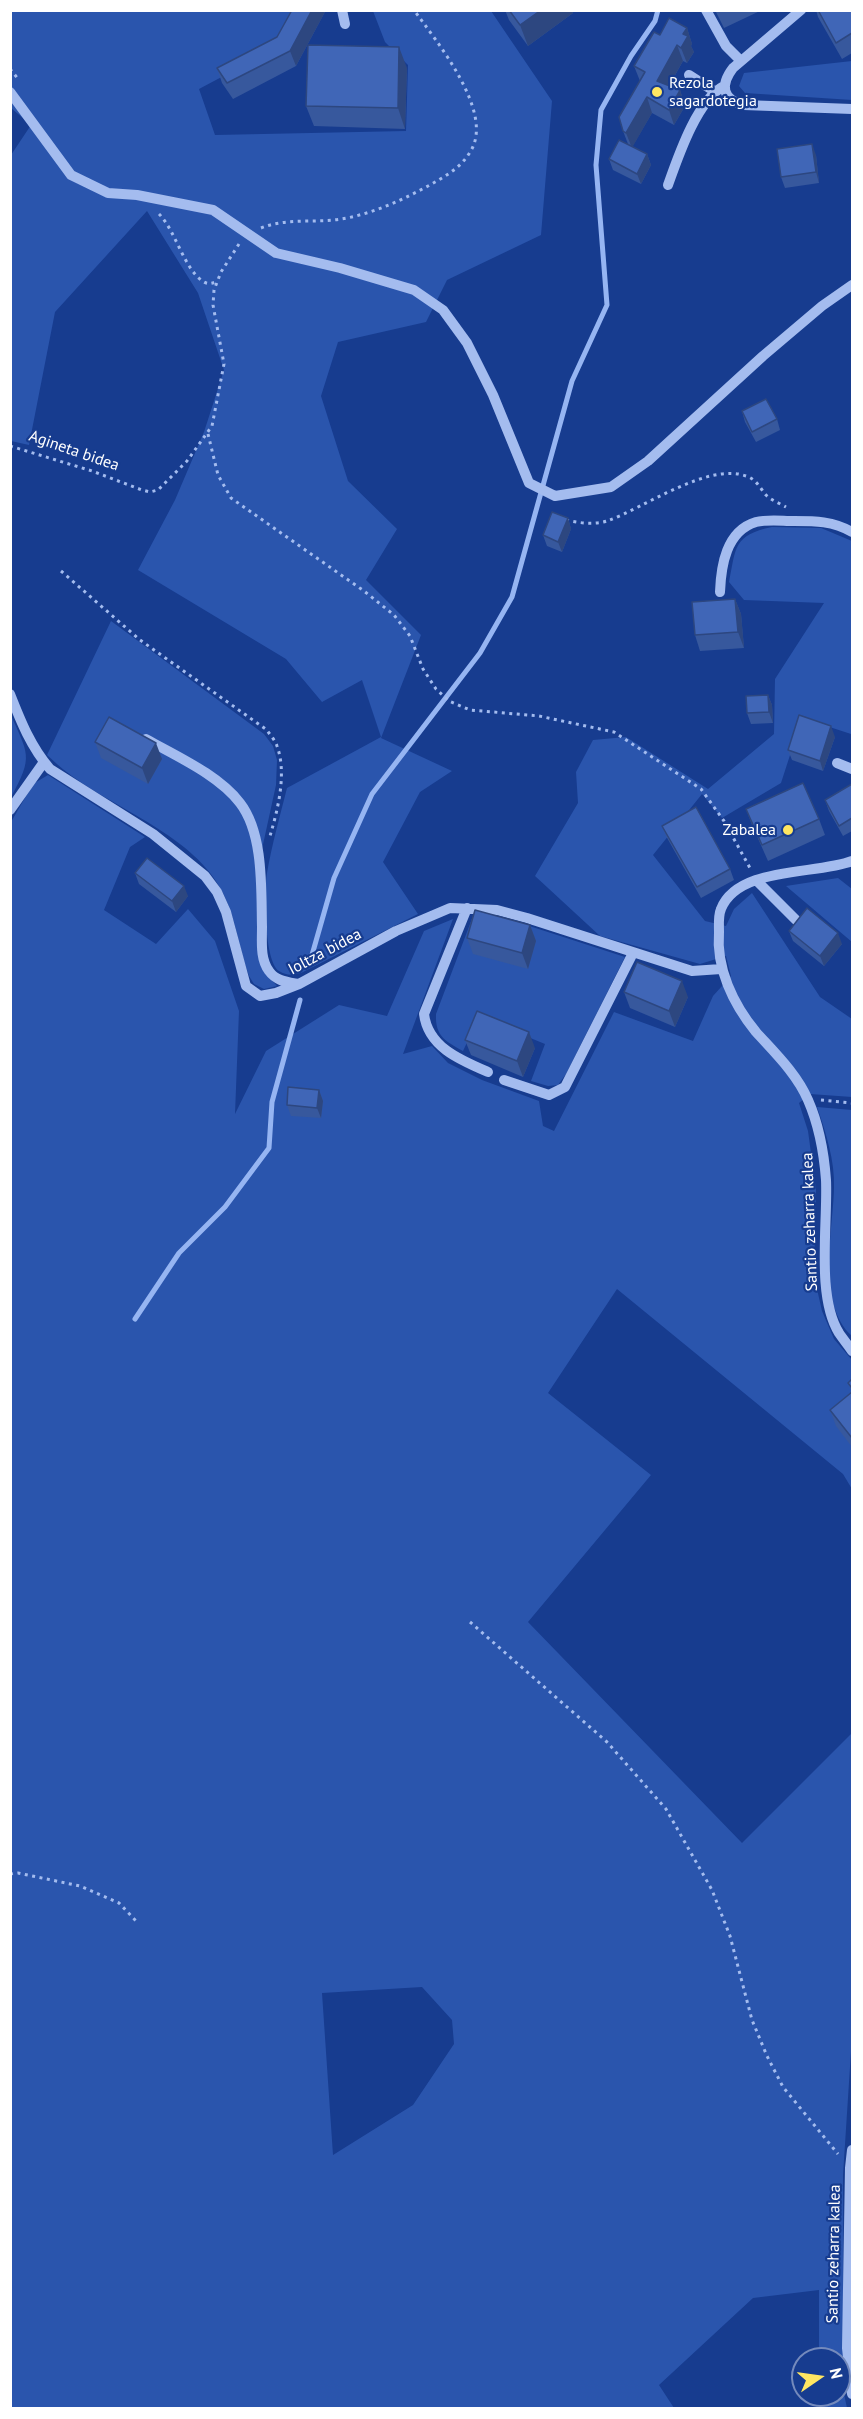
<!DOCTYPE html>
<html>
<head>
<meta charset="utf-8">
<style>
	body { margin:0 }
	#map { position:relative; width:863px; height:2419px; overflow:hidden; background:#173c8f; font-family:"PT Sans",sans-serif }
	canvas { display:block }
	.frame { position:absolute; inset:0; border:12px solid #fff; pointer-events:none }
	.north { position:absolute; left:791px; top:2347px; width:60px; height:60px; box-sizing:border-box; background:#173c8f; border:2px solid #748abc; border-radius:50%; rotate:77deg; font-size:16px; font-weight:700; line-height:24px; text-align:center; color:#fff }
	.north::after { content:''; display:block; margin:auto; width:21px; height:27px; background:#ffe662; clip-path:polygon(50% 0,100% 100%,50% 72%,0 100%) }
</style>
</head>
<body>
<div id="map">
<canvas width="863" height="2419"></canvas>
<div class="frame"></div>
<div class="north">N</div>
</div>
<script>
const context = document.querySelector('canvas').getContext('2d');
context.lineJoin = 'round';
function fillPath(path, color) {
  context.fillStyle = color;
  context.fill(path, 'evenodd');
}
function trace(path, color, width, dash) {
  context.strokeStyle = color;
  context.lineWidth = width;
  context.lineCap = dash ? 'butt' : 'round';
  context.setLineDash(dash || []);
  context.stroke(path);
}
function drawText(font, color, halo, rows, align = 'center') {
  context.font = font + ' "PT Sans",sans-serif';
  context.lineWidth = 4.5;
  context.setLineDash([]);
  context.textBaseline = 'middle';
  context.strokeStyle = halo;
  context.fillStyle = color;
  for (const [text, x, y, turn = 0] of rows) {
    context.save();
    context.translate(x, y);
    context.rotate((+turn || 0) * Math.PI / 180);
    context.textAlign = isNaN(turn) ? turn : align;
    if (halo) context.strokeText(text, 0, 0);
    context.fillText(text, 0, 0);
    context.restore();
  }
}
const green = new Path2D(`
	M11,11H298L278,47L199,89L215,135L406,131L408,65L385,42L373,11H491L552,101L541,235L447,280L426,322L338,342L321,396L348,481L397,529L366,580L421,635L381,738L452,771L420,792L383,862L418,914L301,973C293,975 287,976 279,971C264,961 264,891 267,873C272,844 280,816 287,788L381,737L362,680L322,702L286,659L138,570L175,500L204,432L224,370L198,293L147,211L55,312L29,445L11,441V155L31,125L11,108Z
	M852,61V100L745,93L739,86L744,73Z
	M772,527L821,528L852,541V730L851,734L802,718L781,783L722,818L702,794L653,855L705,921L726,926L734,909L752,893L820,997L852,1019V1097L810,1094L799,1103L808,1131L816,1190L814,1276L822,1311L834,1339L852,1360V1489L843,1474L617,1289L548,1393L651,1475L528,1622L742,1843L852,1733V2036L843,2175L844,2394L847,2408H819V2395H839V2359H819V2290L753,2298L659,2385L674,2408H11V822L33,784L48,775L145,837L130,847L104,910L156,944L188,909L215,941L239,1011L235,1114L266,1051L339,1005L387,1016L424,931L453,919L403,1054L432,1046L448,1063L482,1080L539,1101L543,1126L554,1131L614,1012L693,1041L713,996L731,976L726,956L700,964L600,936L535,876L578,803L576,772L593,740L626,737L708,789L774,734L775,679L824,603L744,600L729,582C736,548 733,535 772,527ZM422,1987L452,2020L454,2044L413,2105L333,2155L322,1993Z
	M111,621L264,734L273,746L277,760L276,785L257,872L267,975L277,986L264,989L254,984L249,976C239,949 236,919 223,893C195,836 116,810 68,773C61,768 54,761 47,755Z
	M10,713C28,754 34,756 11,797Z
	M838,878L852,889V942L786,886Z
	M473,916L514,921L625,957L566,1074L558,1085L548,1086L531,1081L545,1044L479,1017L463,1051C445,1041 435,1036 436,1014Z
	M817,1107L852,1110V1336C816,1303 833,1232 834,1188C835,1161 826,1133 817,1107Z`);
const stream = new Path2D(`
	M310,962L334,878L372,794L480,653L512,597L572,381L607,305L596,165L601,110L631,56L655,21L658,10
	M135,1319L179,1253L225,1207L269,1148L272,1102L300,1000`);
const path = new Path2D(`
	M10,69L19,80
	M159,214C176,231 184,270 204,282C209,285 213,283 218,281
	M261,228C288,217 319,224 347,218C376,212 402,200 428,186C444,177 461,168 470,152C496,113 436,41 414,10
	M208,434L218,475L231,498L364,591L394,615L410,636L423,669L436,689L449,701L470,710L539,716L614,732L701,789L724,821L750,868
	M10,446L92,471L142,490L150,492L158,490L187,461L212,426L224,364L213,305L214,290L221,272L239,244
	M566,520C579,523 594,525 607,521C644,508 708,462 746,476C756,479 760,488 766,495C771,500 779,503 786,507
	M61,571L140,640L267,730C270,735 275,740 277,746C287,773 278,809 270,836
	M821,1100L852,1103
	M470,1622L607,1742L666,1809L712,1890L730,1936L752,2020L767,2056L783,2087L838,2154
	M10,1874L18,1873L80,1886L119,1903L137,1922`);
const minor = new Path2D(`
	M342,10L345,24
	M706,10L726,46L741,61
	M801,10L733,68C720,85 722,100 744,105L852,109
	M689,75L714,91
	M10,92L71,175L108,193L137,195L213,210L276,253L340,268L414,290L443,310L467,343L493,395L529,483L555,496L611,487L648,461L763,356L822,306L852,285
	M668,185C678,157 697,100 724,86
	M720,592C721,566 726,531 756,522C768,519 782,521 794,521C815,521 833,521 852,532
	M10,694C21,722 31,747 50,769L153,834L205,876L217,892L226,912L246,986L260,996L276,993L299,984L396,931L450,908L497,910L527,918L692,971L721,969
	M146,739C176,756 219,775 240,803C264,834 261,890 262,927C262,942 260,959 269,971C276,981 287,982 298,984
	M837,763L852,769
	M10,810L44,762
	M852,861C816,875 738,866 721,909C718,916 719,925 719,932C716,968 733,1004 756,1032C775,1053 797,1074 808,1100C819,1125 824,1153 826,1180C828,1223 816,1296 839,1333C843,1339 848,1345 852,1351
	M756,880L796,920
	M467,908L424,1014C428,1047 460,1060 488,1072
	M504,1080L549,1095L565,1087L633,953
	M852,2150L850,2168L847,2348L852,2394`);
const wall = new Path2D(`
	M292,10H326L296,66L233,99L222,83L217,68L277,37Z
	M505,10H572L573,13L528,46L509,20Z
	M715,10H762L724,28Z
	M816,10H852V53L842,59L818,17Z
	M687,28L692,44L691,46L694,52L687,63L683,61L669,86L680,90L685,106L674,125L652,113L632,147L647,154L651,165L641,184L613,170L609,159L628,144L623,131L640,81L634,66L660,35Z
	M407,68L405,129L314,126L306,106Z
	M816,155L819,183L785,188L781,177Z
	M742,411L777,419L780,430L756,442L745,422Z
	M568,518L571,529L562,552L547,546L543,535Z
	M735,599L741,614L744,648L700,651L695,635Z
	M768,695L772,705L773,723L751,724L747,713Z
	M835,737L823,771L792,760L788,750Z
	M95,742L162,759L148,784L101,758Z
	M852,784V831L843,836L829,811L825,800Z
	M746,809L819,819L825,835L768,861L752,825Z
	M662,826L730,869L734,880L701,898L666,836Z
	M135,873L188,896L176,912L139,884Z
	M530,925L536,941L528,969L473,954L467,938Z
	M789,931L842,944L824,966L793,941Z
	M624,992L688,997L675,1027L630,1008Z
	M465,1040L535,1048L523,1077L471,1055Z
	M319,1090L323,1101L321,1118L291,1116L287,1105Z
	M852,1379V1447L836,1426L830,1410L852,1392L848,1383Z`);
const shadedWall = new Path2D(`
	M312,10H326L296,66L290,51Z
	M541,10H572L573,13L528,46L520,25Z
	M687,28L692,44L691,46L694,52L687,63L681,48L683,34Z
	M677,45L683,61L663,96L657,81Z
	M399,47L407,68L405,129L398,108Z
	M680,90L685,106L674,125L669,110Z
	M647,97L652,113L632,148L626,133Z
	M812,144L816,155L819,183L816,172Z
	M647,154L651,165L641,184L637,174Z
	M568,518L571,529L562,552L558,542Z
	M735,599L741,614L744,648L738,632Z
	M768,695L772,705L773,723L769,712Z
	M831,726L835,737L823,771L820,761Z
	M156,743L162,759L148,784L142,768Z
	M184,886L188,896L176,912L172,901Z
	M530,925L536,941L528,969L522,953Z
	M838,933L842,944L824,966L820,956Z
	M682,981L688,997L675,1027L669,1011Z
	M529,1032L535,1048L523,1077L517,1061Z
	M319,1090L323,1101L321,1118L317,1108Z`);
const building = new Path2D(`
	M292,10H312L290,51L227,83L217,68L277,37Z
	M509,10H541L520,25Z
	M818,10H852V33L836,43Z
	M669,18L687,28L683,34L688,36L681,48L677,45L657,81L680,90L669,110L647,97L626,133L623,131L619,117L645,72L634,66L654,32L660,35Z
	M308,45L399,47L398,108L306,106Z
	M619,140L647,154L637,174L609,159Z
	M812,144L816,172L781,177L777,149Z
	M766,399L777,419L752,432L742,411Z
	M552,512L568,518L558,542L543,535Z
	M735,599L738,632L695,635L692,602Z
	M768,695L769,712L747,713L746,696Z
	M799,715L831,726L820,761L788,750Z
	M109,717L156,743L142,768L95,742Z
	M803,783L819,819L762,845L746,809Z
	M852,784V818L839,826L825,800Z
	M696,807L730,869L697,887L662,826Z
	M147,858L184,886L172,901L135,873Z
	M807,908L838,933L820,956L789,931Z
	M475,910L530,925L522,953L467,938Z
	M637,962L682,981L669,1011L624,992Z
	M477,1011L529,1032L517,1061L465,1040Z
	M288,1087L319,1090L317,1108L287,1105Z
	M852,1379V1388L848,1383Z
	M852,1392V1438L830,1410Z`);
const markers = [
	[657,92,6,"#ffe662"],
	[788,830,6,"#ffe662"]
];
const poiNames = [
	["Rezola",669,83],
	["sagardotegia",669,101],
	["Zabalea",776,830,"right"]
];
const streetNames = [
	["Agineta bidea",74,451,19],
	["Ioltza bidea",325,952,-28],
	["Santio zeharra kalea",810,1222,-92],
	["Santio zeharra kalea",834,2254,-89]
];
fillPath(green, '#2a55ad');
trace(stream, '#96b5f2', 5);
trace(path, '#a4bcef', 3, [3, 4.5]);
trace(minor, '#a4bcef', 10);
fillPath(wall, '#37589d');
fillPath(shadedWall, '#2d4780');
fillPath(building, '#4066b7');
trace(building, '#2d4780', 1.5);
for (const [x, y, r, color] of markers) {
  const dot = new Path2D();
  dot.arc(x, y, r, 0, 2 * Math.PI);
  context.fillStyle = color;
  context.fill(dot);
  trace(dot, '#173c8f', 2);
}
drawText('16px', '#fff', '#173c8f', poiNames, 'left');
drawText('16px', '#fff', '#173c8f', streetNames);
</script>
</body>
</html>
